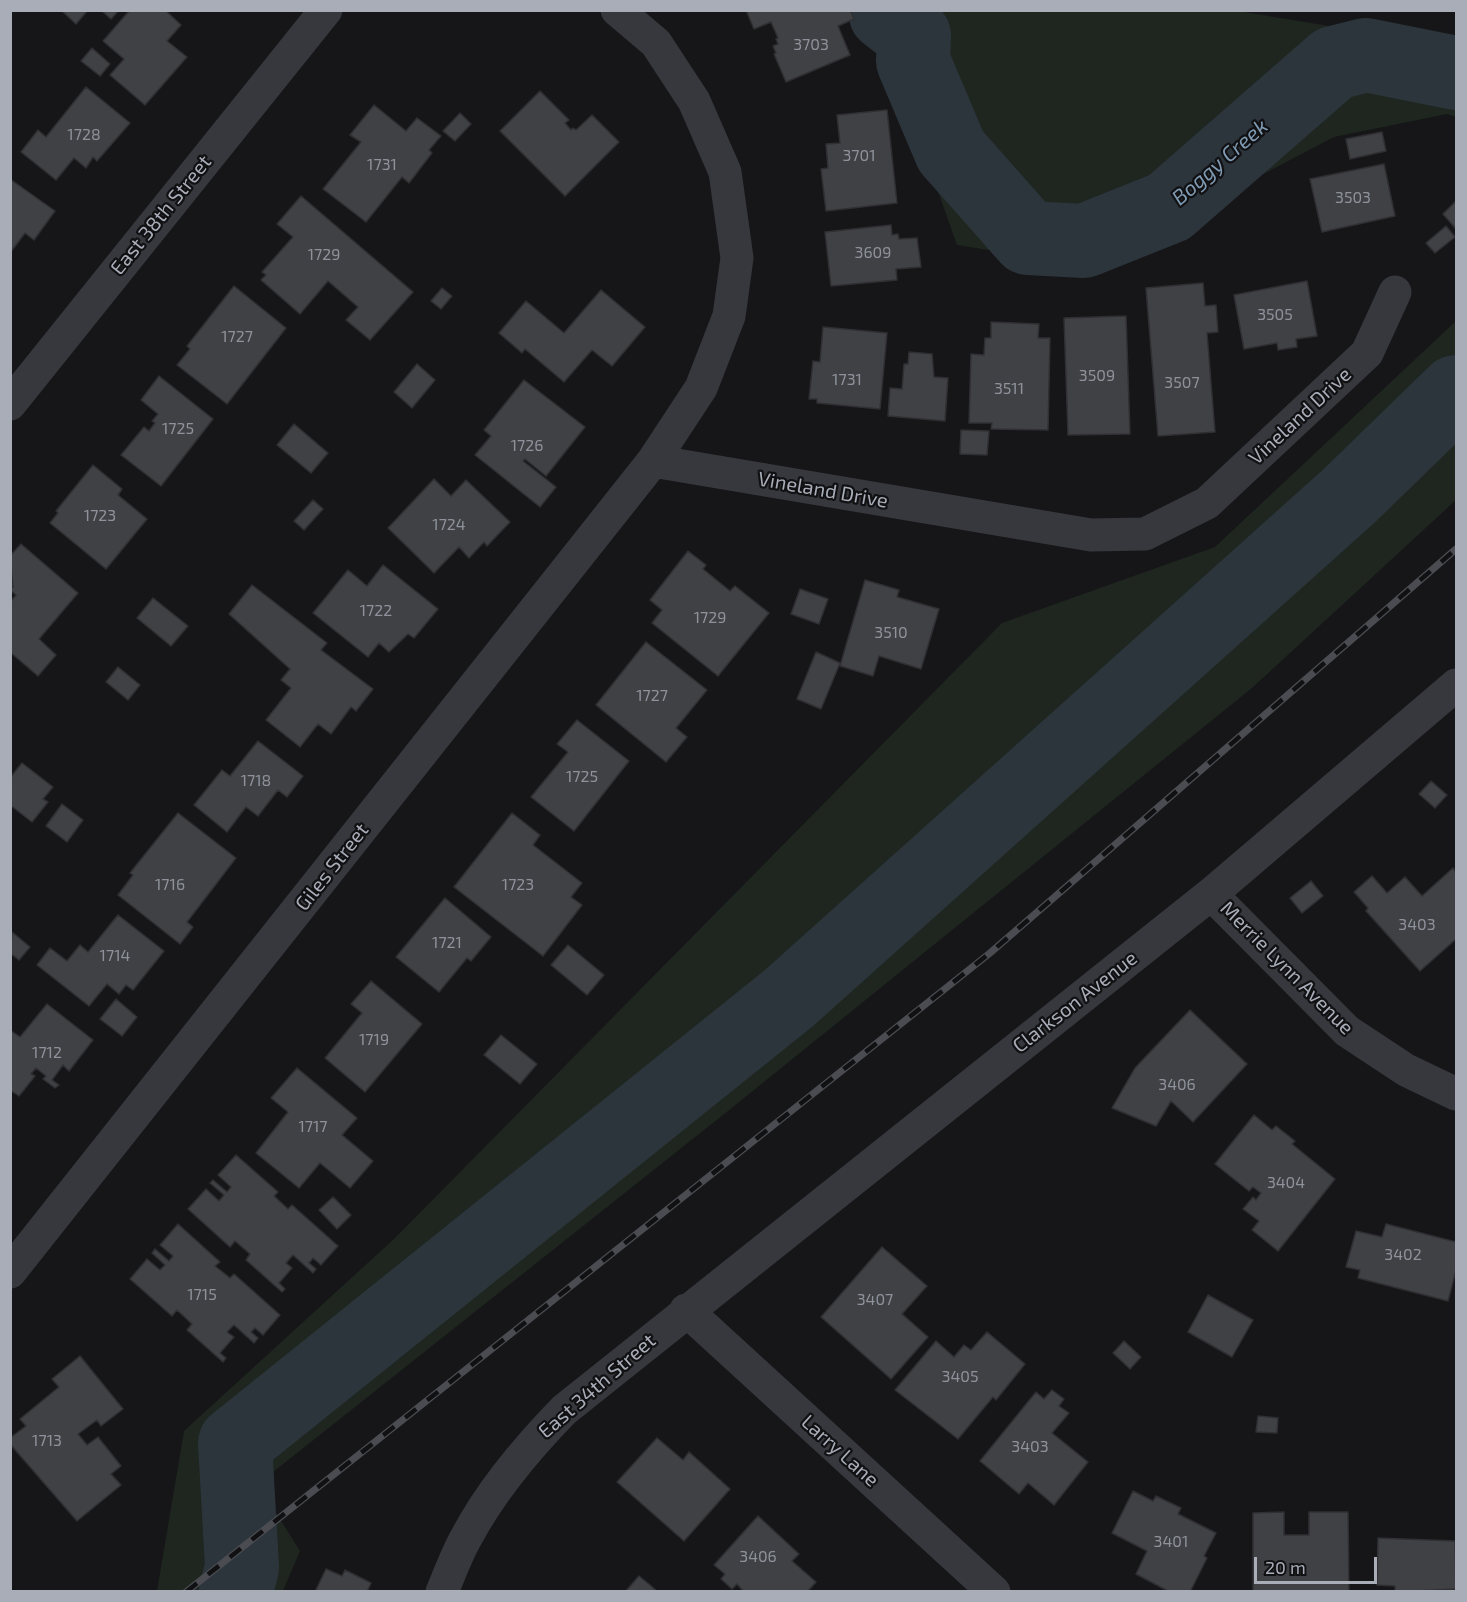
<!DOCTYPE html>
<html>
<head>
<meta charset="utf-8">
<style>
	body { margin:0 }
	#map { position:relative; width:1467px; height:1602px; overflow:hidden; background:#161618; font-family:"Exo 2",sans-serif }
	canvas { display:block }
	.frame { position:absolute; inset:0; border:12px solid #a8adb8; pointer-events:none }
	.scale { position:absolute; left:1254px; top:1557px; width:123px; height:27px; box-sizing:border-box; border:3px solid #a8adb8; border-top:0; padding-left:8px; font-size:18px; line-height:21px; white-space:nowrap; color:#a8adb8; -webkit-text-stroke:4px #111113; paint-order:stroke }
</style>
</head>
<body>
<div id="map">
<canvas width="1467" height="1602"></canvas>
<div class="frame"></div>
<div class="scale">20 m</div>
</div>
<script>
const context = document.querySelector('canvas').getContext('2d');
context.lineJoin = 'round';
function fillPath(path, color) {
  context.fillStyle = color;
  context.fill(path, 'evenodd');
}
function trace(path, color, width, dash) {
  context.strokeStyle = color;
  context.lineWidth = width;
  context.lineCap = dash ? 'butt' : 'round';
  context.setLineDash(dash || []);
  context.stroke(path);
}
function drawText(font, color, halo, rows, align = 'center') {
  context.font = font + ' "Exo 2",sans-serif';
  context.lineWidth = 4.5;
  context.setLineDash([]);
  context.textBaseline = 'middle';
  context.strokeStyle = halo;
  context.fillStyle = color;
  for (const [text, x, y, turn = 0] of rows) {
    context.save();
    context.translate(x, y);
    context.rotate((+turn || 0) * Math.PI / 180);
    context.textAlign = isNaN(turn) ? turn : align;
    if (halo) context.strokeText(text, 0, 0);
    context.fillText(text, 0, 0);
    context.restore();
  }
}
const green = new Path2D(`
	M874,11H1238L1456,47V117L1447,114L1334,137L1088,266L957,245Z
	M1456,321V500L1252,688L728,1111L258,1484L300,1551L283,1591H157L184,1431L395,1238L1002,623L1215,547Z`);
const river = new Path2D(`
	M886,10V14L914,36L913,61L951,151L1028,238L1084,241L1169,207L1334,63L1366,55L1456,73
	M236,1592L242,1567L235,1443L789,998L1349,496L1456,392`);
const building = new Path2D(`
	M61,10H88L76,24Z
	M101,10H119L111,19Z
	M130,10H165L181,25L167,41L187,57L145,105L110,75L124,59L103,41Z
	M746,10H850L854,19L838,26L850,55L786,82L774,54L776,53L773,46L778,44L776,39L778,38L771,22L754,29Z
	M92,48L110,64L100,76L81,61Z
	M86,87L130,123L97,161L93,157L86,168L74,158L56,180L21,152L38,130L46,137Z
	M540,91L569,120L565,123L571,130L573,128L576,130L592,115L619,142L565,196L500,131Z
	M374,105L406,131L417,118L441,136L429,150L432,153L409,183L402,177L366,222L323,189L361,142L350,135Z
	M887,110L897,203L826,211L821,169L828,168L826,144L840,143L837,115Z
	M460,113L471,124L455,141L443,131Z
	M1382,132L1386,151L1350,159L1346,139Z
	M1384,164L1395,216L1322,232L1310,179Z
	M10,179L55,211L34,240L25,233L10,253Z
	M301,196L413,292L370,340L346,320L358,307L328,281L300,314L261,280L266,275L262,272L293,237L277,224Z
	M1456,201V229L1443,214Z
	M891,225L892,235L898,234L899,239L917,238L921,267L896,269L897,280L831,286L825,232Z
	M1446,226L1455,237L1435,253L1426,243Z
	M1307,281L1317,336L1296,339L1297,347L1278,350L1277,343L1244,349L1234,295Z
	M1203,283L1205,306L1216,305L1218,332L1207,333L1215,432L1158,436L1146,288Z
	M234,286L286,328L227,404L177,365L190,349L187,346Z
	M442,288L452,296L441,309L431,301Z
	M601,290L645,327L612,366L592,350L564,382L525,349L522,353L499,333L526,301L564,333Z
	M1126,316L1130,434L1068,435L1064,318Z
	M991,322L1039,324L1038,338H1050L1048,430L991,429L992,423H969L971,354L984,355L985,338H991Z
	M823,327L887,333L880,409L817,403V399H809L813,361L820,362Z
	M909,352L932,354L934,377L948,378L945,421L888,416L890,388L902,389L904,364H908Z
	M417,364L435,380L412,408L394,392Z
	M159,376L213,419L161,486L121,455L144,427L149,431L155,423L152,421L158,414L141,400Z
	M524,380L585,427L546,476L525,459L523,461L556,487L540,507L475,455L491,436L484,430Z
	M294,424L328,453L311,473L277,445Z
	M961,430L989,431L987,455L960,454Z
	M93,465L122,489L118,495L147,519L106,569L50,523L58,513L56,511Z
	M434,479L451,496L466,480L510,522L487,546L484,542L469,558L459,547L434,573L388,528Z
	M313,500L323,509L304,530L294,521Z
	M21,544L78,593L39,639L56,655L38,676L10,652V602L16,595L10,590L13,587L10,556Z
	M688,551L706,565L703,569L730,591L735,586L769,613L718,676L652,623L662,610L650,600Z
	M383,565L438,609L414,638L408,634L389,652L379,643L368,657L313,613L348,570L367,586Z
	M865,580L899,590L897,597L939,609L921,669L879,656L873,676L840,666Z
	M252,585L327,643L321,650L373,689L356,711L351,707L331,734L318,724L300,747L266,720L291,688L281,680L290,669L229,614Z
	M800,589L828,599L819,624L791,614Z
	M153,598L188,626L171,646L137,618Z
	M646,642L707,690L676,728L687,737L666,762L596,705Z
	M816,652L840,663L821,709L797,699Z
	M118,667L140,685L128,700L106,682Z
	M577,720L629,761L574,831L531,797L568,752L557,744Z
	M258,741L303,776L287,797L278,790L258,816L246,807L227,832L194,805L222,770L230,776Z
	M22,763L53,787L43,799L48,802L32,822L10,805V778Z
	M1431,781L1447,795L1435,808L1419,794Z
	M62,804L83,820L67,842L46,826Z
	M178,813L236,858L187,922L193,927L180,944L118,895L133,875L130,873Z
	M512,813L540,835L533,845L582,883L571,897L582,905L543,956L454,887Z
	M1453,868L1456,872V939L1420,971L1366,911L1368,908L1354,892L1372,876L1387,893L1405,877L1422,896Z
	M1311,881L1323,896L1302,913L1290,898Z
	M445,898L491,937L471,961L467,958L439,992L396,957Z
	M118,915L164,951L133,990L126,985L119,994L107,984L89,1006L37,965L50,948L67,961L80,945L88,952Z
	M12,932L30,947L19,960L10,953Z
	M568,945L604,975L587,995L551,965Z
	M371,981L422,1024L365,1092L325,1058L362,1013L351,1004Z
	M116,999L137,1017L122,1036L100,1019Z
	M47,1004L93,1040L69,1071L63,1065L52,1080L59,1085L55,1088L43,1079L46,1076L36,1068L31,1074L35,1076L19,1096L10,1090V1030L20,1037Z
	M1190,1010L1247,1064L1193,1122L1171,1101L1156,1126L1112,1108L1135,1068Z
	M501,1035L537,1064L520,1084L484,1055Z
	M297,1068L357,1118L342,1135L373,1161L350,1188L320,1163L299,1188L256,1153L288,1112L271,1098Z
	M1254,1115L1272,1130L1276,1126L1295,1141L1292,1144L1335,1179L1278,1251L1252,1230L1259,1221L1243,1209L1253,1197L1256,1200L1261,1193L1253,1187L1249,1191L1215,1164Z
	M236,1155L278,1192L274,1196L288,1209L292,1205L338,1246L321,1265L313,1258L309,1263L316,1269L313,1273L293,1255L286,1263L292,1268L279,1283L285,1289L282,1292L246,1260L250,1254L235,1241L230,1247L188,1209L206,1189L219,1201L224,1195L210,1183L213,1180L227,1192L231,1187L218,1175Z
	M333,1197L351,1215L337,1229L319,1210Z
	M178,1224L220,1262L215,1266L230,1278L234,1274L280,1315L263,1335L255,1328L251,1332L258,1338L254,1343L234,1325L227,1332L234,1337L220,1353L226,1358L223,1362L187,1330L192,1324L177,1310L172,1316L130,1279L147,1259L160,1270L165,1265L152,1253L155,1249L169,1261L173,1256L160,1245Z
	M1386,1224L1456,1242V1270L1448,1301L1358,1278L1360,1270L1346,1267L1356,1231L1382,1237Z
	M882,1247L927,1286L902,1314L928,1337L891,1379L821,1317Z
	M1208,1295L1253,1320L1232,1357L1188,1332Z
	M987,1332L1025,1364L996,1400L993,1397L958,1439L895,1390L936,1341L954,1357L964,1345L971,1350Z
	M1124,1341L1141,1357L1130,1369L1113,1353Z
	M80,1356L123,1409L101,1426L97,1420L78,1434L87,1445L98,1437L121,1466L111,1474L121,1485L77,1521L10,1444V1438L26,1426L20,1419L59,1387L52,1379Z
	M1052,1390L1064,1399L1059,1406L1069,1413L1052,1433L1088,1462L1054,1505L1028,1483L1019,1494L980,1461L1036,1392L1044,1399Z
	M1258,1416L1278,1418L1277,1433L1256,1432Z
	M657,1438L683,1460L689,1452L730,1489L684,1541L617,1482Z
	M1133,1491L1153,1501L1156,1496L1181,1508L1178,1514L1216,1533L1204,1556L1207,1558L1190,1592H1170L1136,1574L1147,1551L1112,1533Z
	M1284,1512V1535H1309V1512H1348L1349,1592H1253V1513Z
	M758,1516L799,1554L792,1561L816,1582L807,1592H744L737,1584L732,1589L721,1579L725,1574L714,1565Z
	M1378,1538L1455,1541L1456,1589L1395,1592V1586L1377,1585Z
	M326,1569L342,1576L345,1570L371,1583L367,1592H315Z
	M639,1576L650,1585L658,1592H625Z`);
const street = new Path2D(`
	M10,404L326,10
	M653,461L1091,535L1145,534L1207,503L1367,353L1395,292
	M1211,894L1347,1031L1406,1070L1456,1094
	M10,1272L653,461L701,388L729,316L737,258L725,172L694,101L656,43L617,10
	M686,1310L994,1592
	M442,1592C450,1573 457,1553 467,1536C492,1489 527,1448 564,1410L1211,894L1456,685`);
const rail = new Path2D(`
	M186,1592L990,953L1456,549`);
const numberNames = [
	["3703",811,45],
	["1728",84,135],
	["3701",859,156],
	["1731",382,165],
	["3503",1353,198],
	["3609",873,253],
	["1729",324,255],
	["3505",1275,315],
	["1727",237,337],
	["3509",1097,376],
	["1731",847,380],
	["3507",1182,383],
	["3511",1009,389],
	["1725",178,429],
	["1726",527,446],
	["1723",100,516],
	["1724",449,525],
	["1722",376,611],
	["1729",710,618],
	["3510",891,633],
	["1727",652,696],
	["1725",582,777],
	["1718",256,781],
	["1716",170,885],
	["1723",518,885],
	["3403",1417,925],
	["1721",447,943],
	["1714",115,956],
	["1719",374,1040],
	["1712",47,1053],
	["3406",1177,1085],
	["1717",313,1127],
	["3404",1286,1183],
	["3402",1403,1255],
	["1715",202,1295],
	["3407",875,1300],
	["3405",960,1377],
	["1713",47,1441],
	["3403",1030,1447],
	["3401",1171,1542],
	["3406",758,1557]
];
const streetNames = [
	["East 38th Street",161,215,-51],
	["Vineland Drive",1300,416,-43],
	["Vineland Drive",823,490,10],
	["Giles Street",332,867,-52],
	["Merrie Lynn Avenue",1287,968,45],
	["Clarkson Avenue",1075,1002,-38],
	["East 34th Street",597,1386,-41],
	["Larry Lane",840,1451,42]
];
const waterNames = [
	["Boggy Creek",1220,162,-41]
];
fillPath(green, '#1e261f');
trace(river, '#2c353c', 74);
fillPath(building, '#404145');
trace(building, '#303034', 1.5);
trace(street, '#37383d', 33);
trace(rail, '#4a4c52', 7);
trace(rail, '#111113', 4.5, [14]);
drawText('16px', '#8e929b', null, numberNames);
drawText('20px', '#a8adb8', '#111113', streetNames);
drawText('italic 21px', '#7f9bb3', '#111113', waterNames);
</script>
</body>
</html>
